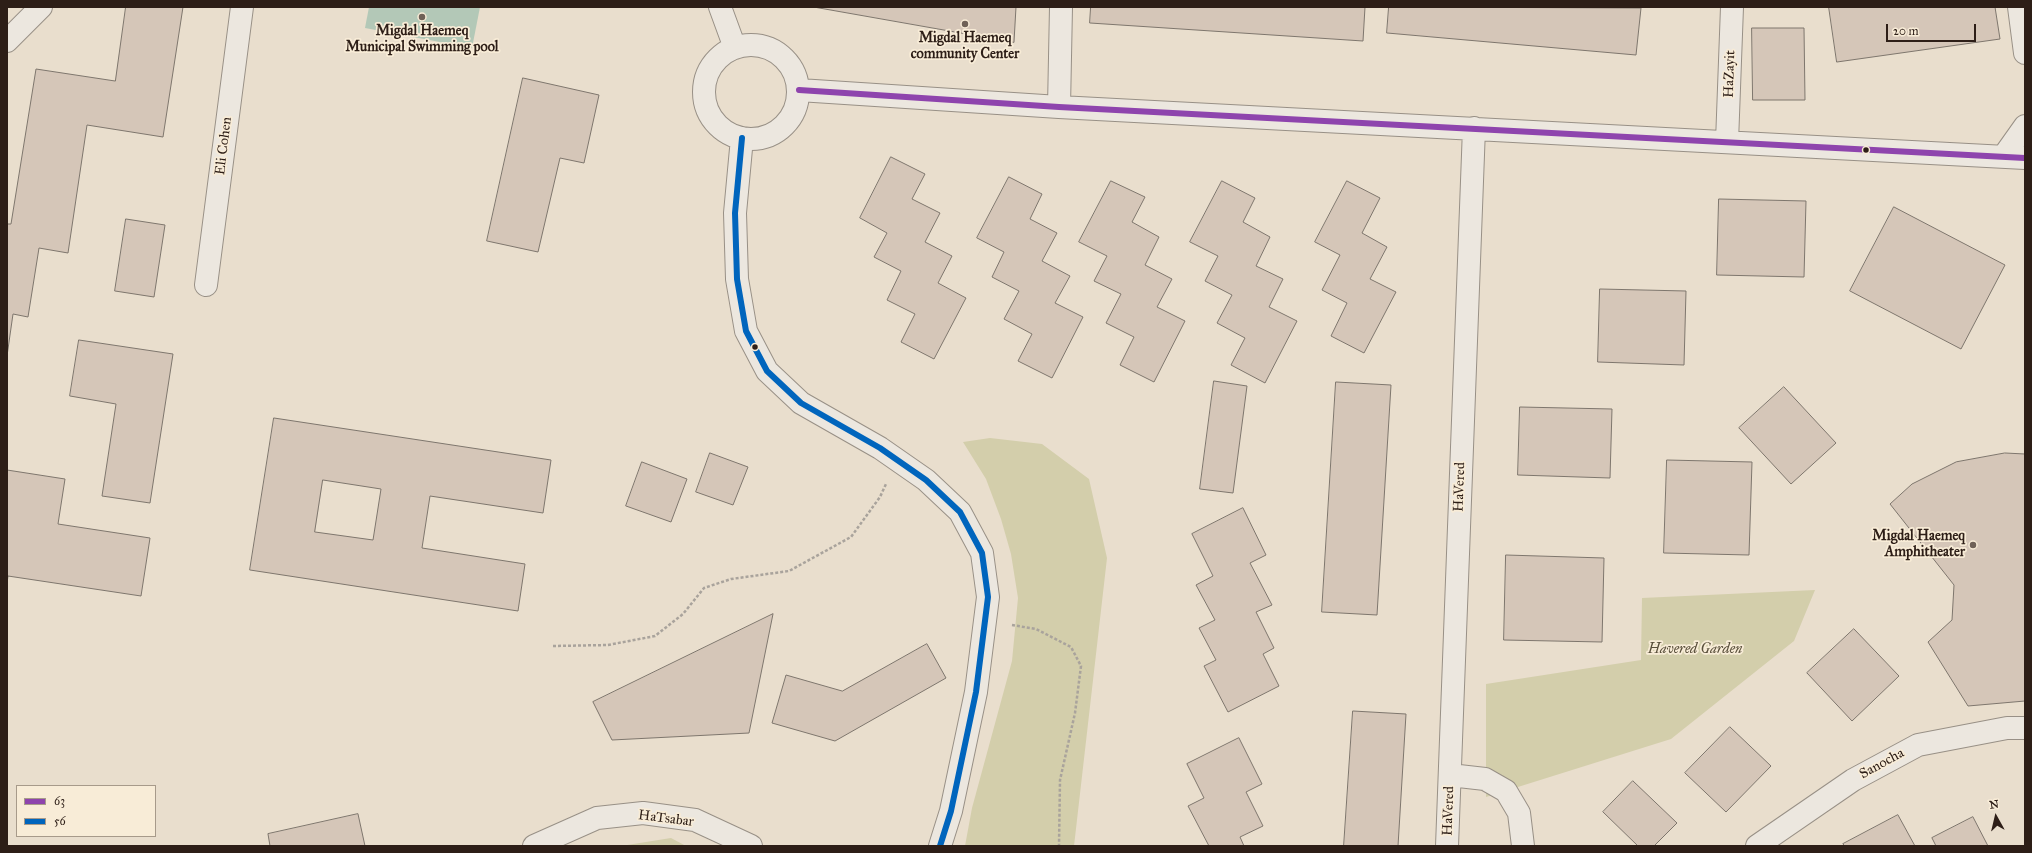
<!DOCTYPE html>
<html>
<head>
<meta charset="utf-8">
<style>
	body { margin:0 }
	#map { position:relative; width:2032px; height:853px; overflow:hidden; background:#e9decd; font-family:"IM FELL Great Primer",serif }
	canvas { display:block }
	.frame { position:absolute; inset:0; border:8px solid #2d1e17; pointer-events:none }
	.legend { position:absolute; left:16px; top:785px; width:140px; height:52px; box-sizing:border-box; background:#f8ecd7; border:1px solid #a79a8a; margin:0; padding:5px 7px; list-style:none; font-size:12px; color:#2d1e17 }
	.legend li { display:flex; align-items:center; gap:8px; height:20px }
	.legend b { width:20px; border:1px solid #a79a8a }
	.north { position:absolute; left:1976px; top:797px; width:40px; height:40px; -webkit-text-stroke:3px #f8ecd7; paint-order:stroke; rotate:352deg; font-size:11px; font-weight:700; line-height:16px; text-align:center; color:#2d1e17 }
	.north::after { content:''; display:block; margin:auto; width:14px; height:18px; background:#2d1e17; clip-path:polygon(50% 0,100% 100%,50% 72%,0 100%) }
	.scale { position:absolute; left:1886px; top:24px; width:90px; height:18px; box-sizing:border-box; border:2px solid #2d1e17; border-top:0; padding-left:5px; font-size:12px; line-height:14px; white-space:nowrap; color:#2d1e17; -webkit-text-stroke:3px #f8ecd7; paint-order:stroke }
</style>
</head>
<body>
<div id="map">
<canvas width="2032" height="853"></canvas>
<div class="frame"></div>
<ul class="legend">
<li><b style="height:5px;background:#8e44ad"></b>63</li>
<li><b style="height:5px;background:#0065bd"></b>56</li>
</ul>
<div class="north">N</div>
<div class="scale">20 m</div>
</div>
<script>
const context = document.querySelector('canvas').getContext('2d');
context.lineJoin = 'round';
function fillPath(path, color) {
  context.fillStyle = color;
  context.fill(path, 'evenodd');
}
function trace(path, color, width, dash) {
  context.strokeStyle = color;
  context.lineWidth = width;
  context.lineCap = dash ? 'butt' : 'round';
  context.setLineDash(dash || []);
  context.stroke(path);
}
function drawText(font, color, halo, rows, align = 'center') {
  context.font = font + ' "IM FELL Great Primer",serif';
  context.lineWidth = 3.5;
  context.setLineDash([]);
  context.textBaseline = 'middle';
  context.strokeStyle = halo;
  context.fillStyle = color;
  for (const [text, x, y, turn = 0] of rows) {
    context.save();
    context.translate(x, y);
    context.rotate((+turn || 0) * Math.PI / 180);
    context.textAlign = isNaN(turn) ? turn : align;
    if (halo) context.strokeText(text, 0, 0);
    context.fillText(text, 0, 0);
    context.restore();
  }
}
const green = new Path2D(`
	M990,438L1042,444L1089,479L1107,558L1074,846H965L972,808L1012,661L1018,598L1011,554L1001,519L986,479L963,442Z
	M1815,590L1794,641L1671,739L1486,797V684L1641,660L1642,598Z
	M671,838L686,846H621Z`);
const water = new Path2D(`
	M369,7H480L472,48L365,28Z`);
const building = new Path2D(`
	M126,7H183L163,137L87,125L68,253L39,248L28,317L13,314L7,356V224H11L36,69L115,81Z
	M814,7H1016L1014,42Z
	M1091,7H1365L1363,41L1090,23Z
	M1389,7L1641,8L1636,55L1387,33Z
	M1829,7H1995L2000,39L1837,62Z
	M1752,28H1804L1805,100H1753Z
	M523,78L599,95L584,163L560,158L538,252L487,241Z
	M891,157L925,174L912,199L940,213L925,242L952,256L938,283L966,298L934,359L901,342L915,314L887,300L901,271L874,257L887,233L860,218Z
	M1009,177L1042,194L1030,219L1057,233L1042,261L1070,276L1055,303L1083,317L1052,378L1018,361L1032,334L1004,319L1019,291L992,277L1004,252L977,238Z
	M1111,181L1145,197L1132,222L1159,237L1145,265L1172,279L1157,307L1185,321L1154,382L1120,365L1134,337L1106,323L1121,294L1094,281L1107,256L1079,242Z
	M1222,181L1255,198L1243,222L1270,237L1256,266L1283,279L1269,307L1297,321L1265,383L1231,365L1245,338L1217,323L1232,295L1205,281L1218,256L1190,242Z
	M1347,181L1380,198L1362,233L1387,247L1370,279L1396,292L1364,353L1331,336L1347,303L1322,290L1340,255L1315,242Z
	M1719,199L1806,201L1804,277L1717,275Z
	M1894,207L2005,265L1961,349L1850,291Z
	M126,219L165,225L154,297L115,291Z
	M1600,289L1686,291L1684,365L1598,362Z
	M79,340L173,354L150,503L102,496L116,404L70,396Z
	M1214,381L1247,386L1233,493L1200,489Z
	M1336,382L1391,385L1377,615L1322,612Z
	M1784,387L1836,443L1791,484L1739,428Z
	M1520,407L1612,409L1610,478L1518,475Z
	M274,418L551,460L543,513L430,496L422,548L525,564L518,611L250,570ZM323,480L381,489L373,540L315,532Z
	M710,453L748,467L733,505L696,492Z
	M2005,453L2025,454V701L1968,706L1928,642L1952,620L1954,585L1890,504L1912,484L1956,462Z
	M1667,460L1752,462L1749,555L1664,553Z
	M642,462L687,479L671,522L626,506Z
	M7,470L65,479L58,524L150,538L141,596L8,576L7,583Z
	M1243,508L1266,555L1250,563L1272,605L1256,612L1274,648L1263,654L1279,686L1228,712L1204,666L1216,660L1199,628L1215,620L1196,585L1213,576L1192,534Z
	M1506,555L1604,558L1602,642L1504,640Z
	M773,614L749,733L612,740L593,702Z
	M1854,629L1899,676L1852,721L1807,673Z
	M927,644L946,678L835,741L772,723L786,675L842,691Z
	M1353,711L1406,714L1398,846H1344Z
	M1730,727L1771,766L1726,812L1685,773Z
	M1239,738L1262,784L1246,792L1263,826L1240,837L1244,846H1209L1188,806L1204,798L1187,764Z
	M1633,781L1677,823L1654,846H1638L1603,812Z
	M358,814L365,846H270L268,834Z
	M1898,815L1915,846H1845L1843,844Z
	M1973,817L1988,846H1936L1932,838Z`);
const path = new Path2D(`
	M1012,625L1036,629L1071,647L1081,666L1075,713L1060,780L1059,846
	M553,646L608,645L655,636L683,614L704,588L731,579L789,571L851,537L880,497L886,484`);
const minor = new Path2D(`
	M720,7L735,48
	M2019,7L2025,53
	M7,41L41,7
	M704 92a47 47 0 1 1 94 0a47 47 0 1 1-94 0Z
	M799,90L1059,107L2025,158
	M1059,107L1061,7
	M742,138L735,213L737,279L746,331L767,371L801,403L880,448L926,480L960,512L982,553L988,597L976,692L951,811L940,846
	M1727,142L1732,7
	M2003,157L2025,126
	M206,285L242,7
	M1450,775L1485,779L1506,791L1519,813L1523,846
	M534,846L597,818L643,813L695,820L751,846
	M1447,846L1474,128
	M1757,846L1853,780L1918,745L2007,728H2025`);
const bus1 = new Path2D(`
	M799,90L1059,107L2025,158`);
const bus2 = new Path2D(`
	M742,138L735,213L737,279L746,331L767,371L801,403L880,448L926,480L960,512L982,553L988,597L976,692L951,811L940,846`);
const markers = [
	[422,17,4,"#6f6157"],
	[965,24,4,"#6f6157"],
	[1866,150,3.5,"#2d1e17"],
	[755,347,3.5,"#2d1e17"],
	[1973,545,4,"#6f6157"]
];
const poiNames = [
	["Migdal Haemeq",422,32],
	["Municipal Swimming pool",422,48],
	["Migdal Haemeq",965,39],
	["community Center",965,55],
	["Migdal Haemeq",1965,537,"right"],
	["Amphitheater",1965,553,"right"]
];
const streetNames = [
	["HaZayit",1730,74,-88],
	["Eli Cohen",224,146,-83],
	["HaVered",1460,487,-88],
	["Sanocha",1882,764,-29],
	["HaVered",1449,811,-88],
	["HaTsabar",666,819,7]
];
const parkNames = [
	["Havered Garden",1695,650]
];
fillPath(green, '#d3ceab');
fillPath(water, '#b3c8b7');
fillPath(building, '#d5c6b8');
trace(building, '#7e766d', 1);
trace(minor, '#989086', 24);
trace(path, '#a9a39c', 2.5, [3, 2]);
trace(minor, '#ece7df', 22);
trace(bus1, '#8e44ad', 6);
trace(bus2, '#0065bd', 6);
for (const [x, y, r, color] of markers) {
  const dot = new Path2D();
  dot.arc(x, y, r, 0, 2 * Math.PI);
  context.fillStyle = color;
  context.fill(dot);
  trace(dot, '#f8ecd7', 1.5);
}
drawText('bold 14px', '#2d1e17', '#f8ecd7', poiNames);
drawText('14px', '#2d1e17', '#f8ecd7', streetNames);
drawText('italic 14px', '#594f3b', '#f8ecd7', parkNames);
</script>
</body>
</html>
